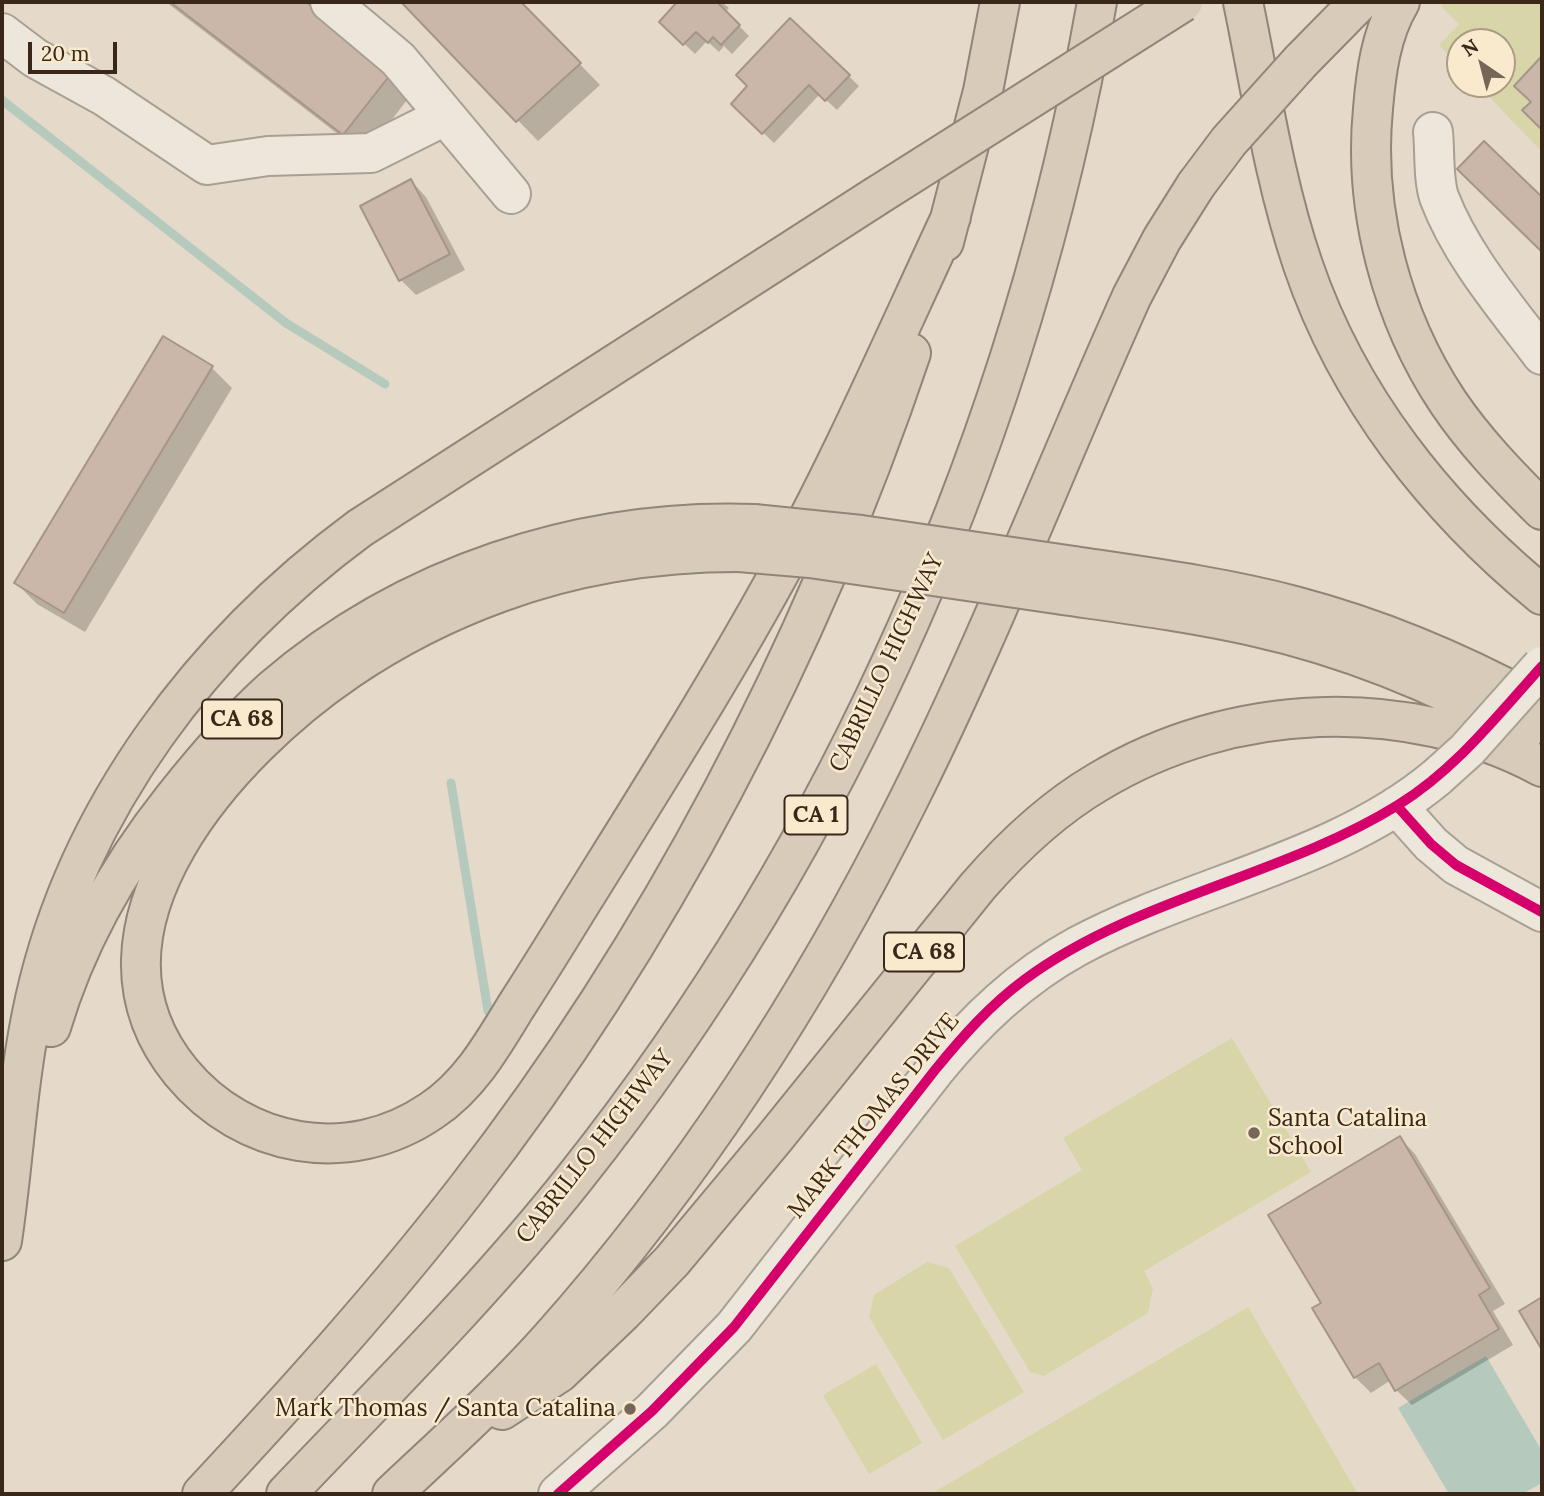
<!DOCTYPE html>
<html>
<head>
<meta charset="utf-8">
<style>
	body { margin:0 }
	#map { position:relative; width:1544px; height:1496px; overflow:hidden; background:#e5dac9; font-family:Lora,serif }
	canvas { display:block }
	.frame { position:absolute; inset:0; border:4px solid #39271a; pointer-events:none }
	.north { position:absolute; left:1446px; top:28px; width:70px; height:70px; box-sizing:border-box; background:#f9e9cd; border:2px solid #ac9b85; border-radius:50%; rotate:325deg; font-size:19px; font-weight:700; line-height:28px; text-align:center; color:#39271a }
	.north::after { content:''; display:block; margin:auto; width:24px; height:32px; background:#756657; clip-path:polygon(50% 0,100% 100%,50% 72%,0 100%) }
	.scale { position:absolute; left:28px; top:42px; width:89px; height:32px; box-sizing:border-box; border:4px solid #39271a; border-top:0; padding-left:9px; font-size:21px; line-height:24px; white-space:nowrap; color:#39271a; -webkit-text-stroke:5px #f9e9cd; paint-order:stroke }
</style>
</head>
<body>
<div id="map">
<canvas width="1544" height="1496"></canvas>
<div class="frame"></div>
<div class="north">N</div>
<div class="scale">20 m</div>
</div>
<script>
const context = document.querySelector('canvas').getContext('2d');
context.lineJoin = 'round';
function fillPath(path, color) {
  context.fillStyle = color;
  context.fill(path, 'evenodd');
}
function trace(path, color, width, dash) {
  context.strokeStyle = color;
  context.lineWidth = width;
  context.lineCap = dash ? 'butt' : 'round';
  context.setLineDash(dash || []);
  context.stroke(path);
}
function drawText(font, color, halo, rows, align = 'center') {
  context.font = font + ' Lora,serif';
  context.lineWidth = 5;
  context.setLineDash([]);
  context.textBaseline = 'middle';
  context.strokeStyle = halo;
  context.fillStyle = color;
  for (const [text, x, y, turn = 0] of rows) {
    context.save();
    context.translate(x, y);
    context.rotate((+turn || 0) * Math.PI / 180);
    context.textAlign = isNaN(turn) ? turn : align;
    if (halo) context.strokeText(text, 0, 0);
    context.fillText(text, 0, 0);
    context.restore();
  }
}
const green = new Path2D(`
	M1444,2H1542V56L1514,86L1531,102L1523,111L1542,130V152L1477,84H1502V42H1460V67L1439,45L1459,24L1441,6Z
	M1232,1038L1311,1172L1144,1271L1153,1288L1148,1313L1044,1376L1030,1372L955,1246L1082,1170L1063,1138Z
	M927,1262L949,1268L1024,1392L943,1440L869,1317L874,1295Z
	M1248,1307L1358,1494H931Z
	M876,1364L922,1443L869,1474L823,1395Z`);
const water = new Path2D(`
	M1486,1356L1542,1451V1483L1522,1494H1449L1398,1408Z`);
const shadow = new Path2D(`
	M166,2H303L393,71L413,92L365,155Z
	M403,2H520L600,85L538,141Z
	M680,2H722L729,8L725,12L749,36L732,54L724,46L719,52L707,41L695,54L661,22Z
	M790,20L859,86L837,110L820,94L774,143L733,104L750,87Z
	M411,181L426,197L465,270L416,295L401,280Z
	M212,368L232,388L85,632L37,604L16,583Z
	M1400,1138L1415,1154L1505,1304L1493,1311L1513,1345L1412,1405L1396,1390L1391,1380L1371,1393L1355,1377L1324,1304Z`);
const stream = new Path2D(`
	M2,100L286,323L385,384
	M451,783L488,1011`);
const building = new Path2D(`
	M170,2H306L394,70L343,135Z
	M401,2H521L581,63L516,122Z
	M677,2H717L740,25L721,45L713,37L708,43L696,32L683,45L659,22Z
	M790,18L850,75L825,101L809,85L762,134L731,104L747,86L736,75Z
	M1542,56V130L1522,110L1531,102L1514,86Z
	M1484,141L1542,197V252L1457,169Z
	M411,179L450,254L399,281L360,206Z
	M163,336L213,366L64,613L14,583Z
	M1400,1136L1490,1288L1479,1295L1499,1329L1395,1391L1379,1363L1354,1378L1312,1308L1321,1303L1268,1215Z
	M1542,1297V1350L1519,1311Z`);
const minor = new Path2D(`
	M330,2L398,59L511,194
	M2,33L35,58L104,96L207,165L268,156L371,153L445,116
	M1433,132C1435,152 1433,178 1439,197C1461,255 1505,306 1542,355
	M1397,806L1431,844L1456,865L1542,912
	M558,1494L652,1411L734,1327L935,1070C976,1020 1021,977 1078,946C1192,885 1337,861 1437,777`);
const highway = new Path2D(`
	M1243,2C1261,89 1274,180 1303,265C1348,397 1436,508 1542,595
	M1400,2C1381,34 1376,72 1373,109C1363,210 1392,318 1448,402C1475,442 1508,476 1542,510
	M1301,61L1359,2
	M944,242L983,91L1000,2
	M739,552C656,552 576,564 498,593C446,612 395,638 349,669C232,748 63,928 181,1072C244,1148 349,1167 431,1111C469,1086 492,1046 515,1008C535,977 555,945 574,914C643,803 713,693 776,579C841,462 894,339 951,217
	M1074,566C1148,577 1223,587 1295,606C1382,629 1464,664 1542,707
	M1063,595C1126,604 1189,612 1252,626C1347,647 1438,684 1524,732
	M51,1027C76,943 119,867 173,799C204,760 236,722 273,689C405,575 581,518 754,524
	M2,1241C14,1161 17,1079 35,999C78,807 204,643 360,528L875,197
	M502,1410L559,1373L623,1312L672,1261L773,1140L978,886C1013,846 1052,809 1098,782C1230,702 1406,694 1542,767
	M202,1494C293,1396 383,1297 465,1191C658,943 811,650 911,353
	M286,1494C384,1391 485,1291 573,1180C844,840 1022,430 1097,2
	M392,1494C445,1444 501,1394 550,1339C693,1178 813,992 909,799C991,635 1057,463 1132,296L1162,239L1196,185`);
const minorBridge = new Path2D(`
	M1437,777L1467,750L1542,666`);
const highwayBridge = new Path2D(`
	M1196,185L1229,141L1301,61
	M875,197L1183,2
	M754,524L861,535L1074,566
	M739,552L810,558L1063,595`);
const cycleway = new Path2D(`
	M1397,806L1431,844L1456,865L1542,912
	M558,1494L652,1411L734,1327L935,1070C962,1037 990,1005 1024,980C1134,898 1282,877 1398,805C1455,770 1497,716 1542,666`);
const markers = [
	[1254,1133,7,"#756657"],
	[630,1409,7,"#756657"]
];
const shields = [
	[242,719,80],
	[816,815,63],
	[924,952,80]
];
const shieldNames = [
	["CA 68",242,719],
	["CA 1",816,815],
	["CA 68",924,952]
];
const streetNames = [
	["CABRILLO HIGHWAY",887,663,-65],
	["MARK THOMAS DRIVE",874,1116,-51],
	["CABRILLO HIGHWAY",595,1147,-52]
];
const poiNames = [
	["Santa Catalina",1268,1119],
	["School",1268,1147],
	["Mark Thomas / Santa Catalina",616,1409,"right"]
];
fillPath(green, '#d8d5a9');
fillPath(water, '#b5cabc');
fillPath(shadow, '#0003');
trace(stream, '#b5cabc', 9);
fillPath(building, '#cab7a9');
trace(building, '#a59588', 2);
trace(minor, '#aa9f93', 42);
trace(highway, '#8f8579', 42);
trace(minor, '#ede6db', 38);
trace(highway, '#d9cbba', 38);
trace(minorBridge, '#aa9f93', 42, []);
trace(highwayBridge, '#8f8579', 42, []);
trace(minorBridge, '#ede6db', 38);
trace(highwayBridge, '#d9cbba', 38);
trace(cycleway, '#d6006c', 10);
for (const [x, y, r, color] of markers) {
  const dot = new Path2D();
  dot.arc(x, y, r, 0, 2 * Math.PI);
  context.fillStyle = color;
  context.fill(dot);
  trace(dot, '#f9e9cd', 2.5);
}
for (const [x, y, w] of shields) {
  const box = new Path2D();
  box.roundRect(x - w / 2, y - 19.5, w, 39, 5);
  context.fillStyle = '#f9e9cd';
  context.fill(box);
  trace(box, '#39271a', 2);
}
drawText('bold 23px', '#39271a', null, shieldNames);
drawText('24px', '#39271a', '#f9e9cd', streetNames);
drawText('24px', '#39271a', '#f9e9cd', poiNames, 'left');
</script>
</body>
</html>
